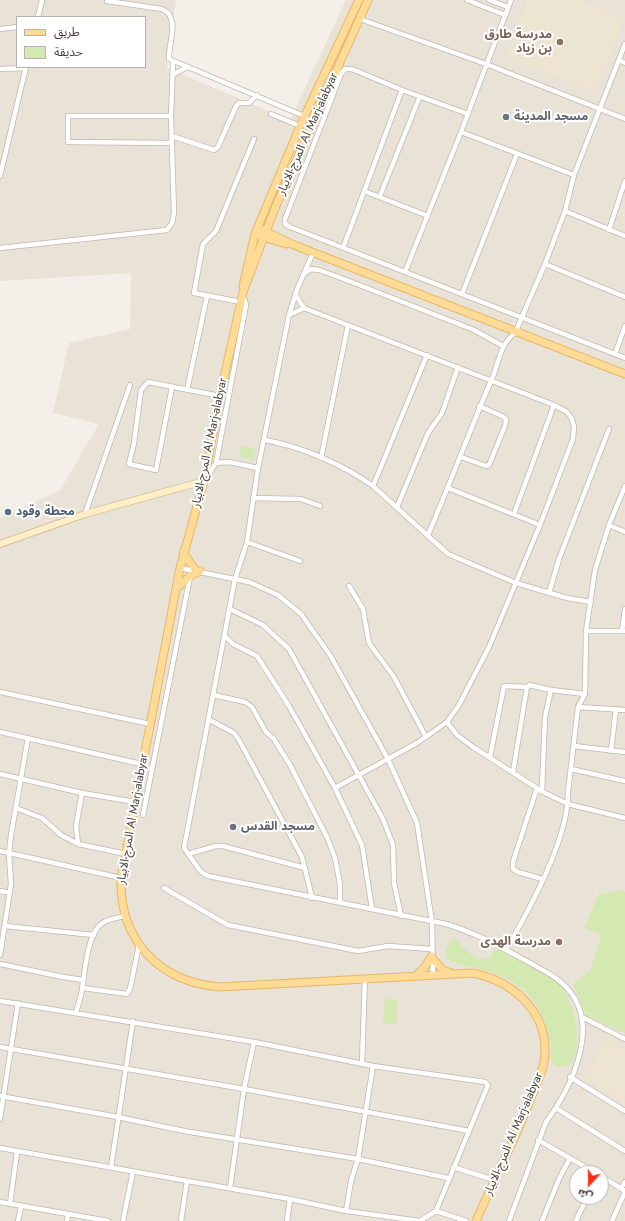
<!DOCTYPE html>
<html>
<head>
<meta charset="utf-8">
<style>
	body { margin:0 }
	#map { position:relative; width:625px; height:1221px; overflow:hidden; background:#f4f0e9; font-family:Jost,"Noto Sans Arabic",sans-serif }
	canvas { display:block }
	.legend { position:absolute; left:16px; top:16px; width:130px; height:52px; box-sizing:border-box; background:#fff; border:1px solid #b6b3af; margin:0; padding:5px 7px; list-style:none; font-size:12px; color:#484037 }
	.legend li { display:flex; align-items:center; gap:8px; height:20px }
	.legend b { width:20px; border:1px solid #b6b3af }
	.north { position:absolute; left:569px; top:1165px; width:40px; height:40px; box-sizing:border-box; background:#fff; border:1px solid #b6b3af; border-radius:50%; rotate:201deg; font-size:11px; font-weight:700; line-height:16px; text-align:center; color:#484037 }
	.north::after { content:''; display:block; margin:auto; width:14px; height:18px; background:#fe2b16; clip-path:polygon(50% 0,100% 100%,50% 72%,0 100%) }
</style>
</head>
<body>
<div id="map">
<canvas width="625" height="1221"></canvas>
<ul class="legend">
<li><b style="height:5px;background:#ffdb97"></b>طريق</li>
<li><b style="height:11px;background:#d3e9b1"></b>حديقة</li>
</ul>
<div class="north">ش</div>
</div>
<script>
const context = document.querySelector('canvas').getContext('2d');
context.lineJoin = 'round';
function fillPath(path, color) {
  context.fillStyle = color;
  context.fill(path, 'evenodd');
}
function trace(path, color, width, dash) {
  context.strokeStyle = color;
  context.lineWidth = width;
  context.lineCap = dash ? 'butt' : 'round';
  context.setLineDash(dash || []);
  context.stroke(path);
}
function drawText(font, color, halo, rows, align = 'center') {
  context.font = font + ' Jost,"Noto Sans Arabic",sans-serif';
  context.lineWidth = 4;
  context.setLineDash([]);
  context.textBaseline = 'middle';
  context.strokeStyle = halo;
  context.fillStyle = color;
  for (const [text, x, y, turn = 0] of rows) {
    context.save();
    context.translate(x, y);
    context.rotate((+turn || 0) * Math.PI / 180);
    context.textAlign = isNaN(turn) ? turn : align;
    if (halo) context.strokeText(text, 0, 0);
    context.fillText(text, 0, 0);
    context.restore();
  }
}
const residential = new Path2D(`
	M0,0H176L167,68L290,120L346,0H625V1221H0V518L60,490L99,424L53,413L69,343L130,329L131,273L0,281ZM17,17H145V67H17ZM577,1173H601V1197H577Z`);
const education = new Path2D(`
	M528,0H580L625,18L596,92L505,58Z
	M608,1038L625,1048V1103L584,1079Z`);
const green = new Path2D(`
	M241,446L256,450L253,460L239,456Z
	M617,890L625,892V1033L586,1015L573,984L589,972L602,935L584,928L598,895Z
	M451,939H455C464,948 475,962 489,959L494,950H501C519,961 550,973 563,989C570,998 574,1013 576,1024C579,1038 578,1052 570,1065L560,1068L552,1064C552,1026 537,991 500,975C482,968 464,968 447,959L445,949Z
	M385,999L397,1000L396,1024L383,1023Z`);
const street = new Path2D(`
	M467,0L505,15
	M489,0L508,7
	M107,1L162,9C181,17 168,43 169,59L304,116
	M38,17L42,0
	M360,19L486,64L625,119
	M0,29L17,27
	M619,60L625,63
	M0,69L26,68
	M174,74L187,67
	M271,114L300,126
	M468,114L402,90L352,69H345L341,74L285,219V224L290,227L625,358
	M171,116H68V142L172,143
	M461,132L574,175
	M172,136L214,150L218,147L236,106L239,103H249L257,95
	M0,176L26,67
	M364,191L428,216
	M380,196L420,96
	M565,211L625,236
	M609,230L625,181
	M0,248L167,230L172,223L174,213L171,116L173,62
	M343,248L402,90
	M313,253L298,287L289,315L258,468L247,542L235,579L184,848L201,872L208,876L446,924C473,932 497,945 521,958C537,967 555,975 567,988C602,1026 571,1088 546,1122L509,1221
	M545,264L625,297
	M405,272L461,132L511,0
	M304,274L311,269L319,270L349,281L474,330L503,346
	M295,294L304,308
	M462,294L517,154
	M241,302L194,293L203,244L216,231L254,139
	M289,315L304,308L554,405L567,412L572,419L574,427L573,439L540,525L489,647L459,705L447,722L417,743L335,788
	M615,354L625,326
	M172,387L156,470L129,464L134,443L141,390L148,382L220,396
	M187,390L207,296
	M265,440C302,447 342,464 373,486L448,554L516,583L567,598L591,602
	M461,457L486,466L489,465L505,426L506,420L504,417L479,406
	M321,458L348,325
	M216,463L246,305L243,294
	M206,478L216,463L229,462L258,468
	M373,486L427,355
	M448,488L540,525
	M253,498L301,499L320,506
	M397,507L428,433L442,413L458,367
	M85,514L130,385
	M514,514L554,405
	M609,525L625,532
	M428,535C450,484 469,432 491,381C499,364 499,345 515,333L545,264L565,211L574,175L625,44
	M247,542L300,561
	M180,568L249,582L278,595L301,614L330,655L388,759L417,823L432,922L433,975
	M349,586L363,609L369,643L394,677L426,737
	M549,593L559,559L609,429
	M230,609L263,625L289,649L383,819L393,845L394,883L401,916
	M586,631H625
	M622,631L625,609
	M225,636L233,644L257,656L289,706L335,788L362,845L372,909
	M0,692L150,724
	M213,695L245,702L252,707L266,732L274,739L290,765L327,837L335,858L340,884V903
	M578,707L625,710
	M208,719L234,733L239,740L302,857L312,898
	M447,722L457,735L473,747L543,792L568,804L625,818
	M0,732L141,764
	M574,746L625,752
	M611,751L616,709
	M490,757L504,686L527,687L529,685L551,690
	M571,769L625,781
	M513,772L527,687
	M0,774L82,793L135,802
	M82,793L76,826L78,844L126,854
	M16,808L42,818L61,835L78,844
	M143,815L190,577
	M0,851L121,878
	M188,854L216,846H223L305,868
	M542,879L518,872L513,869V862L536,791L542,790L545,717L551,690L585,694
	M164,888L228,925L358,951L388,946L432,949
	M0,891L10,893
	M5,926L94,935
	M506,950C529,910 569,838 568,792L578,707L585,694L586,631L595,570L609,525L625,486
	M0,955L11,884L9,854L11,835L28,738
	M0,964L63,977L83,980
	M83,988L127,994L130,989L139,945
	M0,1001L254,1042L373,1066L485,1082L488,1085L436,1211L420,1221L346,1211L290,1199L0,1148
	M76,1013C78,1005 81,997 82,989C85,971 87,939 99,926C105,919 117,918 125,916
	M582,1017L625,1039
	M0,1047L244,1089L469,1131
	M362,1063L365,978
	M570,1077L625,1111
	M0,1096L118,1117L184,1131L358,1159L448,1178
	M556,1108L625,1151
	M0,1119L18,1003
	M538,1140L596,1173
	M111,1167L133,1021
	M453,1167L494,1180
	M601,1176L625,1191
	M230,1188L244,1089L254,1042
	M621,1188L625,1182
	M0,1202L108,1221
	M10,1204L17,1152
	M346,1211L351,1181L358,1159L373,1066
	M436,1211L466,1221
	M18,1221L21,1207
	M67,1221L68,1214
	M123,1221L133,1171
	M181,1221L187,1181
	M287,1221L290,1199
	M542,1221L559,1179L570,1158
	M576,1221L587,1197
	M612,1221L625,1192`);
const secondary = new Path2D(`
	M0,544L85,514L204,481`);
const primary = new Path2D(`
	M368,0L275,208L243,292L220,396L204,481L180,568L121,878C119,939 158,982 220,987L473,973C511,981 546,1009 545,1052C545,1068 537,1083 531,1098C515,1140 494,1180 476,1221
	M258,228L294,245L625,374
	M260,236L286,244
	M243,286L255,234L300,126L359,0
	M183,552L196,571
	M176,589L190,576L200,571
	M432,958L443,970L451,973
	M416,976L424,968L432,956`);
const markers = [
	[560,42,4,"#8d6e63"],
	[506,117,4,"#6b7280"],
	[8,512,4,"#5c6f8a"],
	[233,827,4,"#6b7280"],
	[559,942,4,"#8d6e63"]
];
const educationNames = [
	["مدرسة طارق",552,35],
	["بن زياد",552,49],
	["مدرسة الهدى",551,942]
];
const worshipNames = [
	["مسجد المدينة",514,117],
	["مسجد القدس",241,827]
];
const streetNames = [
	["المرج-الابيار Al Marj-alabyar",308,134,-66],
	["المرج-الابيار Al Marj-alabyar",210,443,-78],
	["المرج-الابيار Al Marj-alabyar",133,819,-80],
	["المرج-الابيار Al Marj-alabyar",514,1134,-67]
];
const serviceNames = [
	["محطة وقود",16,512]
];
fillPath(residential, '#e9e2d6');
fillPath(education, '#eee4d2');
fillPath(green, '#d3e9b1');
trace(street, '#c0b7ab', 6);
trace(secondary, '#d5c198', 8);
trace(primary, '#e6b765', 9);
trace(street, '#fff', 4.5);
trace(secondary, '#ffeec8', 6);
trace(primary, '#ffdb97', 7);
for (const [x, y, r, color] of markers) {
  const dot = new Path2D();
  dot.arc(x, y, r, 0, 2 * Math.PI);
  context.fillStyle = color;
  context.fill(dot);
  trace(dot, '#fff', 1.5);
}
drawText('bold 12px', '#785e54', '#fff', educationNames, 'right');
drawText('bold 12px', '#5b616d', '#fff', worshipNames, 'left');
drawText('12px', '#484037', '#fff', streetNames);
drawText('bold 12px', '#4e5e75', '#fff', serviceNames, 'left');
</script>
</body>
</html>
